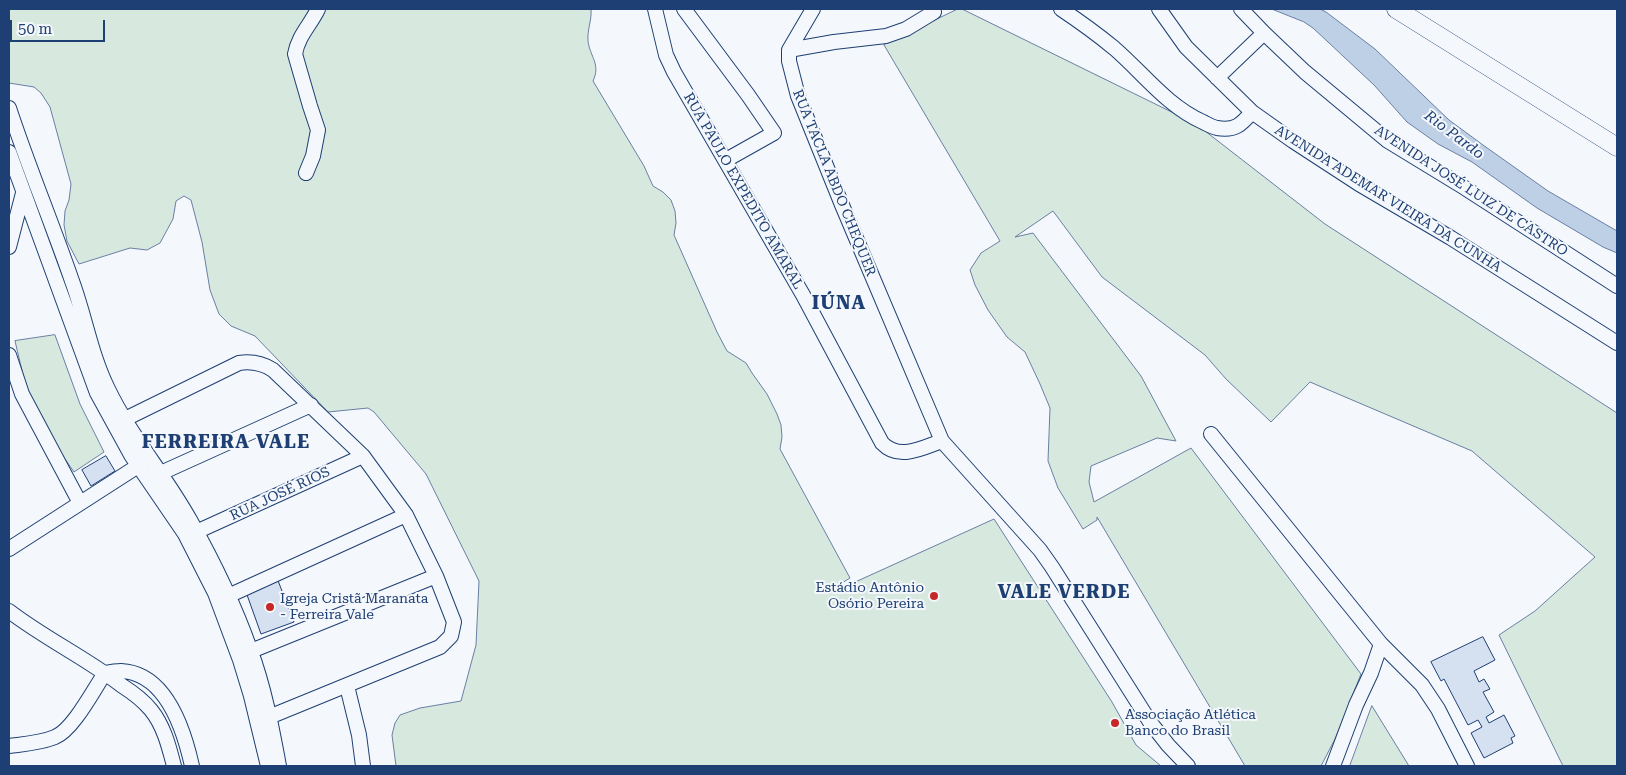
<!DOCTYPE html>
<html>
<head>
<meta charset="utf-8">
<style>
	body { margin:0 }
	#map { position:relative; width:1626px; height:775px; overflow:hidden; background:#f4f7fb; font-family:"Roboto Serif",serif }
	canvas { display:block }
	.frame { position:absolute; inset:0; border:10px solid #1d3f73; pointer-events:none }
	.scale { position:absolute; left:10px; top:20px; width:95px; height:22px; box-sizing:border-box; border:2px solid #1d3f73; border-top:0; padding-left:6px; font-size:15px; line-height:18px; white-space:nowrap; color:#1d3f73; -webkit-text-stroke:4px #f4f7fb; paint-order:stroke }
</style>
</head>
<body>
<div id="map">
<canvas width="1626" height="775"></canvas>
<div class="frame"></div>
<div class="scale">50 m</div>
</div>
<script>
const context = document.querySelector('canvas').getContext('2d');
context.lineJoin = 'round';
function fillPath(path, color) {
  context.fillStyle = color;
  context.fill(path, 'evenodd');
}
function trace(path, color, width, dash) {
  context.strokeStyle = color;
  context.lineWidth = width;
  context.lineCap = dash ? 'butt' : 'round';
  context.setLineDash(dash || []);
  context.stroke(path);
}
function drawText(font, color, halo, rows, align = 'center') {
  context.font = font + ' "Roboto Serif",serif';
  context.lineWidth = 4;
  context.setLineDash([]);
  context.textBaseline = 'middle';
  context.strokeStyle = halo;
  context.fillStyle = color;
  for (const [text, x, y, turn = 0] of rows) {
    context.save();
    context.translate(x, y);
    context.rotate((+turn || 0) * Math.PI / 180);
    context.textAlign = isNaN(turn) ? turn : align;
    if (halo) context.strokeText(text, 0, 0);
    context.fillText(text, 0, 0);
    context.restore();
  }
}
const green = new Path2D(`
	M9,9H591C592,20 587,30 588,41C590,57 601,64 593,81L644,166L653,186L663,192L671,200L675,211L676,223L674,235L717,332L727,351L746,363L752,373L767,394L777,414L781,425L782,437L780,449L850,578L842,583V588L994,519L1112,702L1136,745L1161,766H396L392,735L395,723L400,715L420,708L461,701L476,645L479,581L426,474L374,412L368,408L328,412L255,336L231,326L219,314L210,290L202,242L191,200L184,196L176,201L173,219L160,243L147,250L130,248L79,264L67,241L64,225L65,211L69,200L71,184L50,107L41,93L34,87L9,83Z
	M958,9H962L1196,124L1325,224L1617,413V766H1563L1499,635L1535,611L1595,557L1472,451L1310,382L1271,422L1226,379L1205,355L1102,277L1053,211L1015,237L1033,233L1141,376L1176,441L1157,438L1091,466L1089,482L1094,502L1191,448L1361,674L1335,739L1321,766H1245L1097,517V520L1083,529L1058,488L1048,461L1050,408L1040,384L1025,352L1007,337L988,310L975,285L970,270L981,253L1000,241L884,45Z
	M55,335L80,404L104,452L74,472C64,457 52,442 43,427C28,401 22,370 15,341Z
	M1372,706L1409,766H1350Z`);
const water = new Path2D(`
	M1272,9H1320L1326,12L1375,49L1449,120L1483,145L1548,191L1617,231V253L1603,247L1537,208L1472,162L1438,144L1407,122L1374,85L1313,28L1304,22Z`);
const building = new Path2D(`
	M106,456L115,471L91,486L82,470Z
	M277,578L294,622L261,634L246,592Z
	M1483,637L1495,660L1474,671L1479,682L1484,679L1490,689L1483,692L1494,712L1486,717L1489,723L1504,715L1515,736L1511,738L1513,743L1484,758L1471,733L1482,727L1478,720L1468,725L1444,679L1441,681L1431,662Z`);
const minor = new Path2D(`
	M655,9L666,55L674,72L803,295L882,443C899,461 922,448 942,441
	M684,9L748,95L774,133L726,160
	M813,9L789,50V61L798,96L842,205L942,441L1040,550L1052,567L1150,722L1168,745L1188,766
	M1061,9C1079,21 1097,34 1114,48C1143,73 1167,106 1203,122C1207,124 1212,127 1217,128C1235,131 1241,125 1252,112
	M1159,9L1186,47L1252,112L1293,141L1359,184L1451,238L1617,343
	M1241,9L1264,33L1305,72L1388,141L1465,188L1617,286
	M789,50L834,42L886,36L906,29L934,12
	M1217,78L1264,33
	M9,108C28,166 52,223 72,281C85,316 91,355 108,389C130,435 165,475 190,520C213,561 234,604 250,649C264,686 272,728 279,766
	M9,152L97,393L131,455L185,534L215,593L240,660L251,696L268,766
	M306,173L313,156L318,130L310,106L295,54C298,36 311,24 318,9
	M9,247L23,193
	M9,355L22,394L80,503
	M125,419L239,363C252,361 262,363 273,370L363,456L406,515L436,576L454,622L451,636L440,647L269,717
	M1211,434L1381,644L1422,685L1438,709L1467,766
	M152,477L311,405
	M196,532L363,456
	M9,549L138,466
	M228,596L406,515
	M9,611C44,638 86,658 121,685C132,692 143,700 151,710C164,726 169,747 174,766
	M251,651L436,576
	M105,673C110,672 116,671 121,671C166,673 184,730 192,766
	M347,686L359,735L363,766
	M9,746C24,744 41,743 55,737C73,730 94,689 105,673
	M1333,766L1356,705L1371,673L1381,644`);
const major = new Path2D(`
	M1396,9L1617,147`);
const markers = [
	[934,596,5,"#c62828"],
	[270,607,5,"#c62828"],
	[1115,723,5,"#c62828"]
];
const streetNames = [
	["RUA TACLA ABDO CHEQUER",834,183,68],
	["RUA PAULO EXPEDITO AMARAL",743,191,60],
	["AVENIDA JOSÉ LUIZ DE CASTRO",1471,191,33],
	["AVENIDA ADEMAR VIEIRA DA CUNHA",1388,199,32],
	["RUA JOSÉ RIOS",280,494,-25]
];
const poiNames = [
	["Estádio Antônio",924,588,"right"],
	["Osório Pereira",924,604,"right"],
	["Igreja Cristã Maranata",280,599],
	["- Ferreira Vale",280,615],
	["Associação Atlética",1125,715],
	["Banco do Brasil",1125,731]
];
const waterNames = [
	["Rio Pardo",1454,135,37]
];
const districtNames = [
	["IÚNA",839,303],
	["FERREIRA VALE",226,442],
	["VALE VERDE",1064,592]
];
fillPath(green, '#d7e8df');
trace(green, '#687fa3', 1);
fillPath(water, '#bed0e5');
trace(water, '#687fa3', 1);
fillPath(building, '#d5e0f0');
trace(building, '#1d3f73', 1);
trace(minor, '#1d3f73', 16);
trace(major, '#1d3f73', 19);
trace(minor, '#f4f7fb', 14);
trace(major, '#f4f7fb', 18);
for (const [x, y, r, color] of markers) {
  const dot = new Path2D();
  dot.arc(x, y, r, 0, 2 * Math.PI);
  context.fillStyle = color;
  context.fill(dot);
  trace(dot, '#f4f7fb', 2);
}
drawText('14px', '#1d3f73', '#f4f7fb', streetNames);
drawText('14px', '#1d3f73', '#f4f7fb', poiNames, 'left');
drawText('italic 15px', '#1d3f73', '#f4f7fb', waterNames);
context.letterSpacing = '1px';
drawText('bold 19px', '#1d3f73', '#f4f7fb', districtNames);
context.letterSpacing = '0px';
</script>
</body>
</html>
